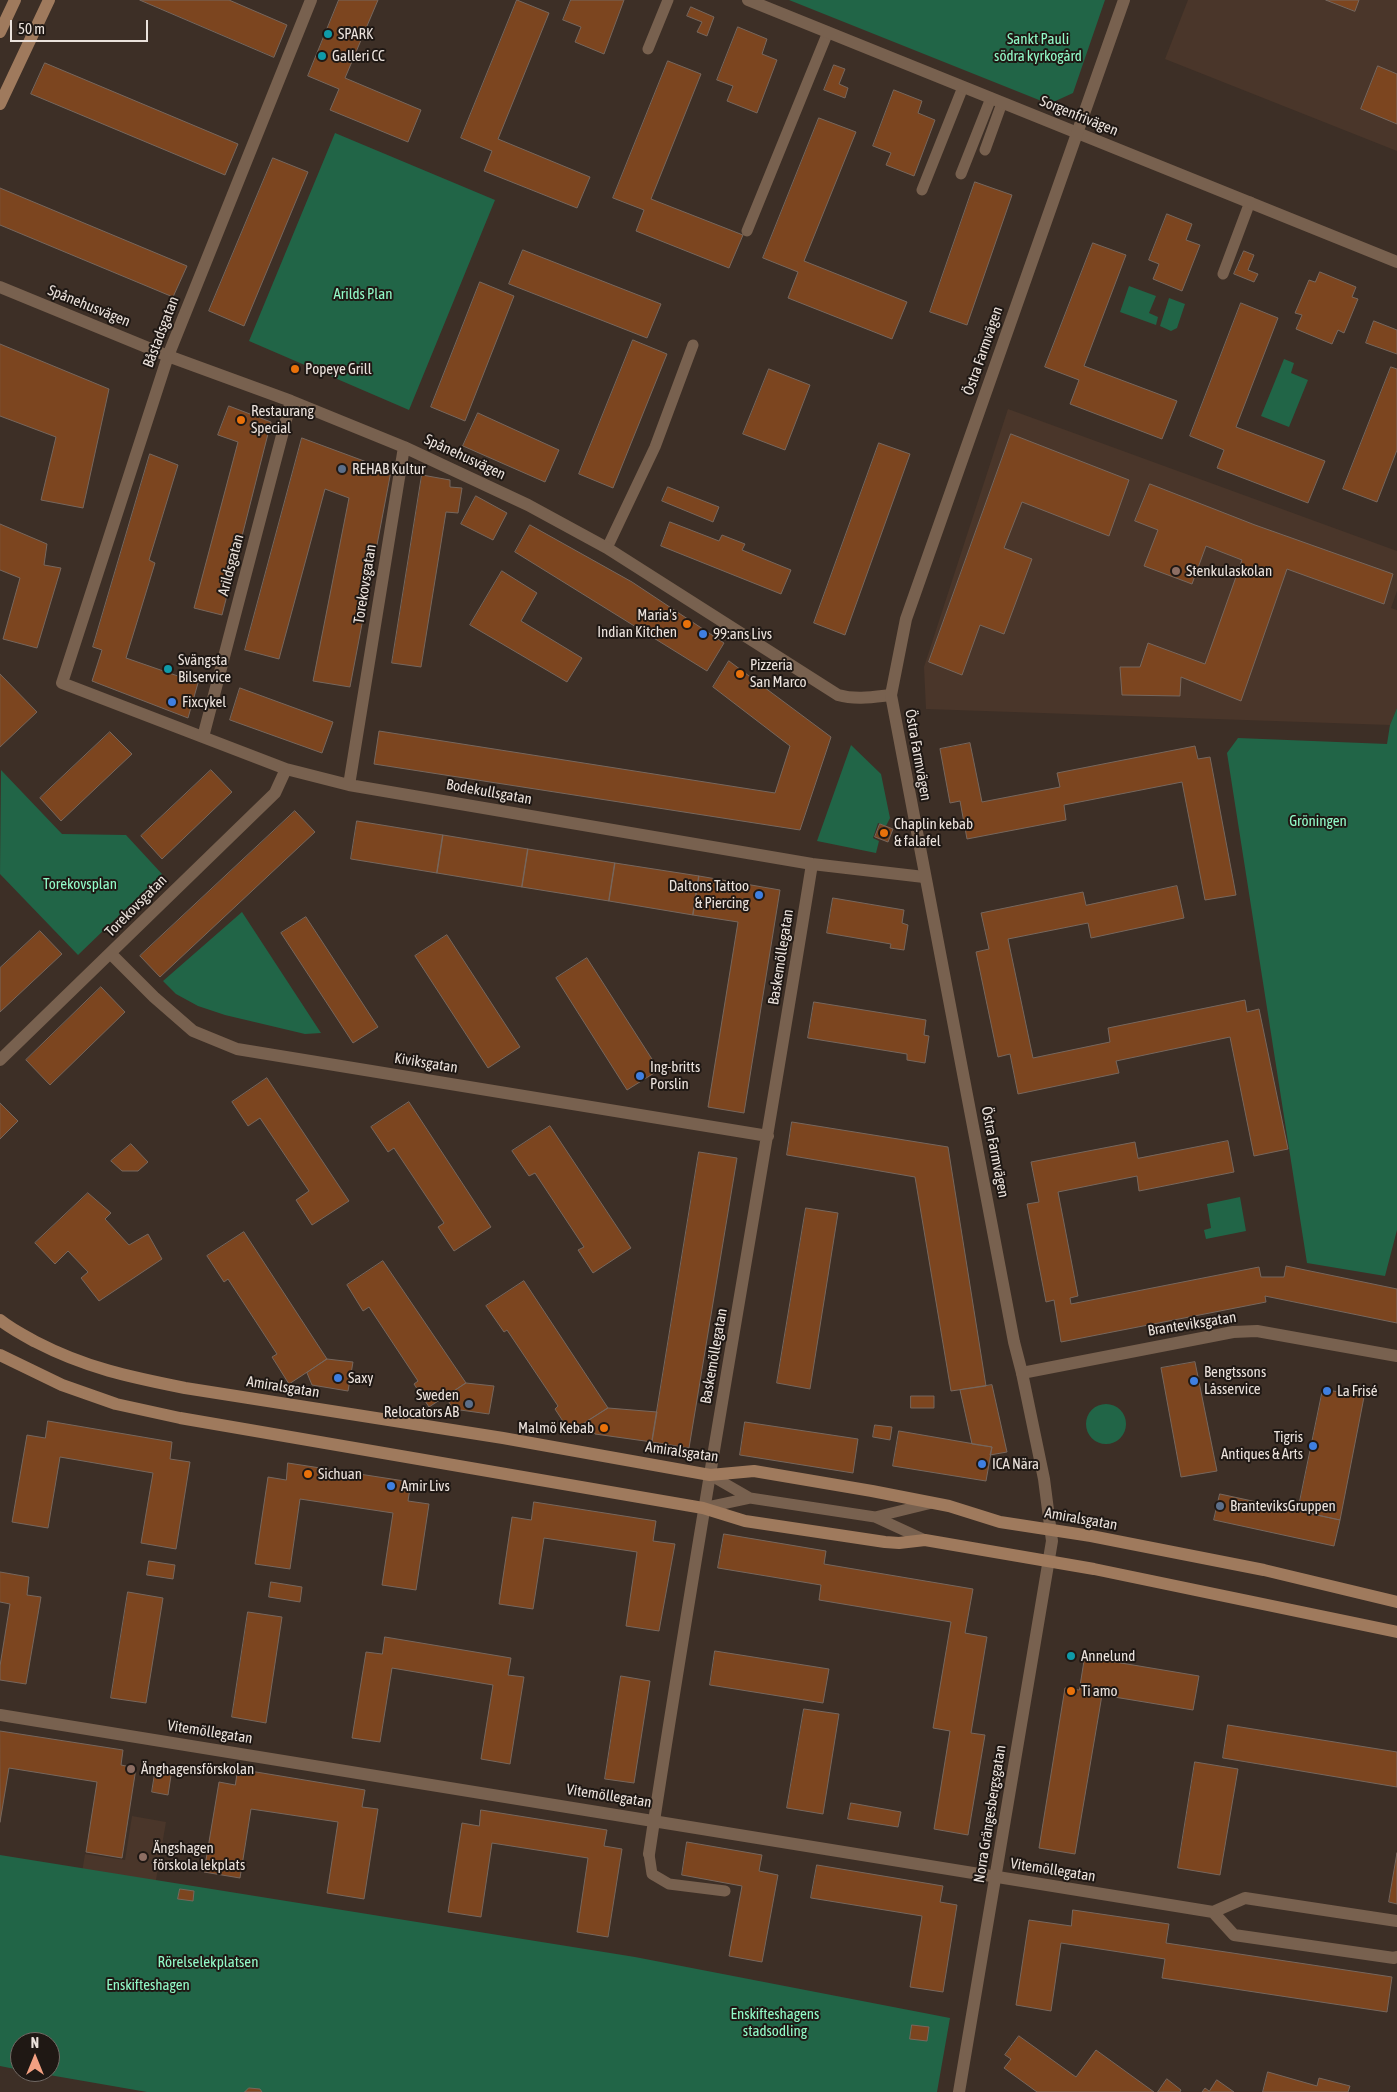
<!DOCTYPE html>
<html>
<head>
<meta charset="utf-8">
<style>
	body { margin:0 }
	#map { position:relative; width:1397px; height:2092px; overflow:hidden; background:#3d2f26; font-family:"Asap Condensed",sans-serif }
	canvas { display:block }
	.north { position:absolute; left:10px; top:2032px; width:50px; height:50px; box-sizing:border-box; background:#1f1814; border:1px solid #716964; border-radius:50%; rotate:0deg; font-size:14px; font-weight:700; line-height:20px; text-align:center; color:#ebe2dc }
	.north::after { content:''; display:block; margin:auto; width:18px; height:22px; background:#f3a082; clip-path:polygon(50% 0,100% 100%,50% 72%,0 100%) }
	.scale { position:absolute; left:10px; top:20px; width:138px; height:22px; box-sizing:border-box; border:2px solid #ebe2dc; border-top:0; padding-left:6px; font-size:15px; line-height:18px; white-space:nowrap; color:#ebe2dc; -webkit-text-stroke:4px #1f1814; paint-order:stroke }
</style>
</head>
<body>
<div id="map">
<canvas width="1397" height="2092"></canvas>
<div class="north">N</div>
<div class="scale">50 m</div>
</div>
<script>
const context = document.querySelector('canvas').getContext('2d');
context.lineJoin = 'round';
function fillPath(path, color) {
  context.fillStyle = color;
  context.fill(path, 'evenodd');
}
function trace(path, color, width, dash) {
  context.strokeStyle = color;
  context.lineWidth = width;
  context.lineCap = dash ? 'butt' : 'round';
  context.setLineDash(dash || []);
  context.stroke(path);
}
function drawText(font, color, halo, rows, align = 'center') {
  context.font = font + ' "Asap Condensed",sans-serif';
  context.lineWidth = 4;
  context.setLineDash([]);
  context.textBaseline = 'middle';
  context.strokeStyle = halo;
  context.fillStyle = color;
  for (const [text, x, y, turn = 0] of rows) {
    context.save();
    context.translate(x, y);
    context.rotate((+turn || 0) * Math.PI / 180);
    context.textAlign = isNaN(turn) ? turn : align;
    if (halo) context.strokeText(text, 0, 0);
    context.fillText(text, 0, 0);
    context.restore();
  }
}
const built = new Path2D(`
	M1188,0H1397V151L1165,59Z
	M1008,409L1397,551V591L1391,608L1397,610V708L1390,725L926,709L924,667Z
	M132,1816L166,1822L153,1897L80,1885L85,1854L125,1860Z`);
const green = new Path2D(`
	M789,0H1105L1073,93L1049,104Z
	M335,133L495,200L409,410L249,341Z
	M1129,286L1156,296L1149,313L1158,317L1156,325L1120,312Z
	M1169,298L1185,304L1177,328L1171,331L1160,326Z
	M1284,359L1294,363L1291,373L1308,380L1289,427L1261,416Z
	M1397,708V1230L1385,1276L1307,1263L1227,753L1238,738L1387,744L1390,725Z
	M851,745L881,774L890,818L886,826L878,823L873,838L879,841L876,853L817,841Z
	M1,770L62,834L126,835L162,874L78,955L0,874Z
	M242,912L321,1033L305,1034L225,1015L198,1006L176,994L163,981Z
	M1240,1197L1246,1231L1206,1239L1204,1230L1211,1228L1207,1204Z
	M1086 1424a20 20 0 1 1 40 0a20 20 0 1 1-40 0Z
	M0,1855L635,1957L950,2018L937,2092H147L32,2072H50V2042H20V2070L0,2066Z`);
const building = new Path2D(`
	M140,0H229L287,25L274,57Z
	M339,0H378L345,78L421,110L408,142L330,110L339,89L308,76Z
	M517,0L549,13L498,139L590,177L577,208L484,171L492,151L461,138Z
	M571,0H624L604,54L575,42L581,27L563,20Z
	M1326,0H1359L1355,11Z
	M691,7L714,17L707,36L697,32L702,22L687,16Z
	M738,27L767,39L762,54L777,60L757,113L727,101L733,86L717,80Z
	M668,61L701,74L651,199L743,235L729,268L636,231L644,210L613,198Z
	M45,63L238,144L225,175L31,94Z
	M834,65L845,69L839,84L848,88L845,98L824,90Z
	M1378,66L1397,74V124L1361,109Z
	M894,90L922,101L918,113L935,120L914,176L886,165L891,153L873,146Z
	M819,118L856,132L804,261L907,302L892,339L788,298L798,272L763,258Z
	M273,158L308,172L244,326L209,311Z
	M975,182L1012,195L967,325L930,312Z
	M0,188L187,266L173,297L0,225Z
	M1167,214L1192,224L1186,240L1200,245L1182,291L1153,279L1159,264L1149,260Z
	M1093,243L1126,255L1084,366L1177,401L1162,439L1070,404L1079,380L1045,367Z
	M523,250L661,304L647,338L509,284Z
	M1244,251L1254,255L1248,270L1258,274L1254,282L1234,274Z
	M1320,272L1356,287L1352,297L1358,299L1344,333L1338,330L1332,344L1296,329L1302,315L1295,313L1309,280L1315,282Z
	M480,282L514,296L465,421L431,407Z
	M1241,303L1278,318L1236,427L1325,461L1308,503L1217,468L1224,450L1190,436Z
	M1374,321L1397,330V354L1366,343Z
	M633,340L667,354L613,488L579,474Z
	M0,344L109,389L83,508L41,500L56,437L0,416Z
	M1391,367L1397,369V450L1377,502L1343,489Z
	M769,369L810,385L785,450L743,434Z
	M229,406L271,422L222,615L194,608L238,442L218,435Z
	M478,413L559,450L545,482L463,446Z
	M1011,434L1129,480L1109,536L1022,502L1004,548L1032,559L1004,634L980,625L962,675L929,662Z
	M302,438L391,471L350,687L313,681L349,498L325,489L279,659L245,650Z
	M879,443L910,454L845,635L814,623Z
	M150,454L178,465L149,560L155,563L126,658L198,683L188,718L92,681L102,650L93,647Z
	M422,475L450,480V487L462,488L458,513L446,512L421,667L392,663Z
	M1150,484L1255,525L1393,574L1384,604L1287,569L1241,701L1181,677L1180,696L1122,695L1120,667H1140L1148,643L1205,664L1242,560L1206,546L1192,584L1144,566L1158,530L1135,521Z
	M668,487L719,507L713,522L662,501Z
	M476,496L507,513L493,540L461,524Z
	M670,522L719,541L722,535L745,544L742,550L791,570L781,594L661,546Z
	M0,524L47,544L44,565L61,568L37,648L3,639L20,578L0,570Z
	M530,525L632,582L724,643L707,671L515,552Z
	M502,571L537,593L521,621L582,658L567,682L470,625Z
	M729,661L831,737L800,830L374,764L379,731L775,793L790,746L713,687Z
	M0,674L37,712L0,747Z
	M240,688L333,722L322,753L230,720Z
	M110,732L132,754L61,821L40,798Z
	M970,743L982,802L1060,787L1057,773L1195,746L1198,759L1210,757L1236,895L1205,900L1182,782L1064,805L1066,820L967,839L960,801L950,803L940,749Z
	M211,770L232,792L162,859L141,836Z
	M295,811L315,832L160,977L140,956Z
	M357,821L443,835L437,873L351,859Z
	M880,824L893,829L888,842L875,837Z
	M443,835L528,849L522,887L437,873Z
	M528,849L615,863L609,901L522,887Z
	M615,863L699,876L693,915L609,901Z
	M699,876L780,890L744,1113L708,1107L738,922L693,915Z
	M1177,886L1184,918L1091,938L1088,923L1008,939L1033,1058L1110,1042L1108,1028L1245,1000L1247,1012L1259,1009L1288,1149L1254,1156L1230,1037L1116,1061L1119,1073L1018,1094L1010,1054L998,1057L976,952L989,949L981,913L1083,892L1086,905Z
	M833,898L904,910L902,923L908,925L904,950L890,948L891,944L827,933Z
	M306,917L378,1027L353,1043L281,933Z
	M40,931L62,954L0,1012V968Z
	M447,935L520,1047L488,1068L415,956Z
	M587,958L659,1070L627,1090L556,978Z
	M101,987L125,1012L50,1085L26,1060Z
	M814,1002L926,1020L924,1035L929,1036L925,1063L907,1060V1054L808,1038Z
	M267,1078L349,1201L312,1225L296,1200L309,1191L260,1118L248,1126L232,1102Z
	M409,1102L491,1227L454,1251L438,1227L444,1223L394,1148L388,1152L371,1127Z
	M0,1103L18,1121L0,1139Z
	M792,1122L948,1147L986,1386L951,1391L915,1177L787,1155Z
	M550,1126L631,1248L593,1273L578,1250L584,1247L535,1173L529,1176L512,1151Z
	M1228,1141L1234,1172L1139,1191L1137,1176L1058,1192L1078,1296L1070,1298L1071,1304L1259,1267L1261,1277H1284L1286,1266L1397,1289V1323L1265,1296L1266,1302L1061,1342L1054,1300L1046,1302L1027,1204L1039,1202L1031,1162L1135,1142L1138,1158Z
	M131,1144L148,1162L138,1171H122L111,1161Z
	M699,1152L737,1158L689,1448L652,1442Z
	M88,1193L111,1213L105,1219L129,1245L148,1234L162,1259L99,1301L81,1278L88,1272L68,1251L55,1264L35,1243Z
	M806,1208L838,1213L810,1389L777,1383Z
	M244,1232L327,1359L289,1384L272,1357L277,1354L228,1279L224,1282L207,1256Z
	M383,1261L466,1383L429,1407L414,1384L418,1381L369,1307L363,1311L347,1285Z
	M524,1281L608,1408L570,1432L555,1409L558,1406L507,1330L504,1332L486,1306Z
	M327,1359L353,1362L348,1391L312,1385L307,1373Z
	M1195,1362L1217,1471L1181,1477L1161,1368Z
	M466,1383L494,1386L489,1414L453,1409L446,1397Z
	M992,1385L1007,1452L990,1455L992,1447L972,1444L960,1390Z
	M1323,1389L1364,1397L1340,1520L1298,1511Z
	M911,1396H934V1408H911Z
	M608,1408L657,1412L652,1442L595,1434L588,1421Z
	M48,1421L172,1442L170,1459L190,1462L176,1549L141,1543L153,1473L60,1457L48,1528L12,1522L27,1435L45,1438Z
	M745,1422L858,1439L853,1473L740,1455Z
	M875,1425L892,1427L890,1440L873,1437Z
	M899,1431L992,1447L986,1481L893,1466Z
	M288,1463L411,1482L408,1501L429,1504L416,1590L382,1585L393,1513L300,1499L290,1569L255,1564L268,1477L286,1480Z
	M1220,1494L1340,1520L1334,1546L1214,1520Z
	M534,1502L656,1521L653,1541L675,1544L659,1631L626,1626L637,1552L544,1538L533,1609L499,1604L512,1517L531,1520Z
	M724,1534L826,1551L824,1564L973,1589L965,1633L987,1637L971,1733L985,1735L968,1835L934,1829L950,1731L933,1728L951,1622L819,1600L821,1585L718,1568Z
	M149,1561L175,1565L173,1579L147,1575Z
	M0,1572L29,1577L27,1595L41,1597L26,1684L0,1680V1666L10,1604L0,1602Z
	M271,1582L302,1587L300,1602L269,1597Z
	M128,1592L163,1598L146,1703L111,1698Z
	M248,1612L282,1617L266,1723L232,1717Z
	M385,1637L511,1658L508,1675L524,1677L510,1764L481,1759L493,1685L392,1668L380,1742L352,1738L366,1652L382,1654Z
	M715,1651L829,1669L823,1703L710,1685Z
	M1085,1657L1199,1676L1193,1710L1102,1695L1075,1854L1039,1848L1065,1688L1079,1690Z
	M621,1676L650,1681L634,1783L605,1779Z
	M804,1709L839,1714L823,1814L787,1808Z
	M1228,1725L1397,1752V1787L1223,1758Z
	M0,1731L123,1750L121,1765L136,1768L122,1858L86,1852L97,1782L9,1768L0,1822Z
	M1195,1762L1238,1769L1220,1875L1178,1868Z
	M156,1767L172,1769L168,1795L152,1792Z
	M238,1769L365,1790L362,1807L378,1809L364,1899L327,1893L338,1822L251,1809L240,1878L204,1872L219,1782L235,1785Z
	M851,1803L901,1812L898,1827L848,1819Z
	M481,1810L607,1830L604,1846L622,1849L608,1937L577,1932L588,1858L492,1843L481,1917L448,1912L462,1823L479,1826Z
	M687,1842L762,1855L759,1871L778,1875L762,1962L729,1956L742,1886L682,1875Z
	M1397,1853V1904L1389,1902Z
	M817,1865L943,1886L940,1902L957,1905L943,1992L910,1987L922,1916L811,1898Z
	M180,1889L194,1891L193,1901L178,1899Z
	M1073,1910L1169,1924L1166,1943L1392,1977L1387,2012L1162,1978L1165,1959L1061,1943L1051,2011L1016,2005L1029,1920L1071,1926Z
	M912,2025L929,2027L927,2041L910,2039Z
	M1019,2036L1076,2077L1096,2050L1154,2092H1037L1004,2068L1011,2059L1005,2055Z
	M1268,2072L1317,2086L1319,2078L1350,2086L1348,2092H1263Z
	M1167,2079L1181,2090L1180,2092H1158Z
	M1217,2080L1234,2092H1202L1205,2088L1209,2091Z
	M249,2088L260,2089L262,2092H245Z`);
const service = new Path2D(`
	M648,49L668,0
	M985,150L1002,103
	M961,174L991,98
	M922,190L963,87
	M747,231L828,32
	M1223,274L1250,202
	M607,548L655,447L693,345
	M710,1475L750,1498L875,1517L925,1540
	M703,1508L750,1498
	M875,1517L932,1503
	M649,1854L652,1874L669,1884L725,1891`);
const minor = new Path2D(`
	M311,0L168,356L62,683L286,769L349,785L812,864L924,877
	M748,0L1397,262
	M0,287L168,356L291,401L404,447L528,505L607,548L838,695C856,700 873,697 891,695
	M203,737L291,401
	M349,785L404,447
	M111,954L154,997L193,1031L237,1049L768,1136
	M0,1060L275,793L286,769
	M1022,1373L1233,1332L1257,1331L1397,1356
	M0,1715C405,1779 809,1846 1213,1912L1245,1898L1397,1921
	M649,1854C699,1523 759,1194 812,864
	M1213,1912L1234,1935L1394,1958L1397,1957`);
const tertiary = new Path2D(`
	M959,2092L1052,1541L1044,1479L1022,1373L1014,1342L891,695L906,619L1124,0`);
const secondary = new Path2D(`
	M0,32L15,0
	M0,104L49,0
	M0,1320C11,1329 23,1335 36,1342C86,1368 130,1377 185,1388L503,1438L710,1475L754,1471L872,1491L949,1506L1000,1522L1091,1536L1264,1570L1397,1602
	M0,1355L62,1385L116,1404L180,1418L703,1508L745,1521L885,1542L899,1543L925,1540L1094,1569L1397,1632`);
const markers = [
	[328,34,5,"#0f9aa8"],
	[322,56,5,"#0f9aa8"],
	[295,369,5,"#e8710a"],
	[241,420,5,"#e8710a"],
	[342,469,5,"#5c6f8a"],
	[1176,571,5,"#8d6e63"],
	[687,624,5,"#e8710a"],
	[703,634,5,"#3f7fe0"],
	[168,669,5,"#0f9aa8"],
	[740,674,5,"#e8710a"],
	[172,702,5,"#3f7fe0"],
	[884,833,5,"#e8710a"],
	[759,895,5,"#3f7fe0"],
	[640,1076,5,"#3f7fe0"],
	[338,1378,5,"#3f7fe0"],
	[1194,1381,5,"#3f7fe0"],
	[1327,1391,5,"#3f7fe0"],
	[469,1404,5,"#5c6f8a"],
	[604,1428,5,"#e8710a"],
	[1313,1446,5,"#3f7fe0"],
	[982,1464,5,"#3f7fe0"],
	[308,1474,5,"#e8710a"],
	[391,1486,5,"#3f7fe0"],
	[1220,1506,5,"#5c6f8a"],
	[1071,1656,5,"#0f9aa8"],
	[1071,1691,5,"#e8710a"],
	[131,1769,5,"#8d6e63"],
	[143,1857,5,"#8d6e63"]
];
const poiNames = [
	["SPARK",338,34],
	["Galleri CC",332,56],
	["Popeye Grill",305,369],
	["Restaurang",251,411],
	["Special",251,428],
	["REHAB Kultur",352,469],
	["Stenkulaskolan",1186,571],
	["Maria's",677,615,"right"],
	["Indian Kitchen",677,632,"right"],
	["99:ans Livs",713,634],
	["Svängsta",178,660],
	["Bilservice",178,677],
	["Pizzeria",750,665],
	["San Marco",750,682],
	["Fixcykel",182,702],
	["Chaplin kebab",894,824],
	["& falafel",894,841],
	["Daltons Tattoo",749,886,"right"],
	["& Piercing",749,903,"right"],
	["Ing-britts",650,1067],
	["Porslin",650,1084],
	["Bengtssons",1204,1372],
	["Låsservice",1204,1389],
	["Saxy",348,1378],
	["La Frisé",1337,1391],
	["Sweden",459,1395,"right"],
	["Relocators AB",459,1412,"right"],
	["Malmö Kebab",594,1428,"right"],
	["Tigris",1303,1437,"right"],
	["Antiques & Arts",1303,1454,"right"],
	["ICA Nära",992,1464],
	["Sichuan",318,1474],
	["Amir Livs",401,1486],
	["BranteviksGruppen",1230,1506],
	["Annelund",1081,1656],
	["Ti amo",1081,1691],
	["Änghagensförskolan",141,1769],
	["Ängshagen",153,1848],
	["förskola lekplats",153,1865]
];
const parkNames = [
	["Sankt Pauli",1038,39],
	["södra kyrkogård",1038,56],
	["Arilds Plan",363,294],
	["Gröningen",1318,821],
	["Torekovsplan",80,884],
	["Rörelselekplatsen",208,1962],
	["Enskifteshagen",148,1985],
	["Enskifteshagens",775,2014],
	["stadsodling",775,2031]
];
const streetNames = [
	["Sorgenfrivägen",1079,116,22],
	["Spånehusvägen",89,306,22],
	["Båstadsgatan",161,332,-69],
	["Östra Farmvägen",983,351,-71],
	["Spånehusvägen",465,457,25],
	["Arildsgatan",231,565,-75],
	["Torekovsgatan",365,584,-81],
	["Östra Farmvägen",918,755,80],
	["Bodekullsgatan",489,792,10],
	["Torekovsgatan",136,906,-45],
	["Baskemöllegatan",781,957,-81],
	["Kiviksgatan",426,1063,9],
	["Östra Farmvägen",995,1152,79],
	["Branteviksgatan",1192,1324,-9],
	["Baskemöllegatan",714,1356,-80],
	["Amiralsgatan",283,1387,9],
	["Amiralsgatan",682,1452,8],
	["Amiralsgatan",1081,1519,10],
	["Vitemöllegatan",210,1732,9],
	["Vitemöllegatan",609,1796,9],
	["Norra Grängesbergsgatan",990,1814,-81],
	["Vitemöllegatan",1053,1870,9]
];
fillPath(built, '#4a362a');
fillPath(green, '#216547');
fillPath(building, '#7c451f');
trace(building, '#77675d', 1);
trace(service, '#78614f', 11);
trace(minor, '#78614f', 12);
trace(tertiary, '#78614f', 12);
trace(secondary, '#9f7a5d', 12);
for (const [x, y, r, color] of markers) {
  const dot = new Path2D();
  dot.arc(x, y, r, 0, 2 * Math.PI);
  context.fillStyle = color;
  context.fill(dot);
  trace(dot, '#1f1814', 2);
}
drawText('15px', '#ebe2dc', '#1f1814', poiNames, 'left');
drawText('15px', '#92fac8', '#1f1814', parkNames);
drawText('15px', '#ebe2dc', '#1f1814', streetNames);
</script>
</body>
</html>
